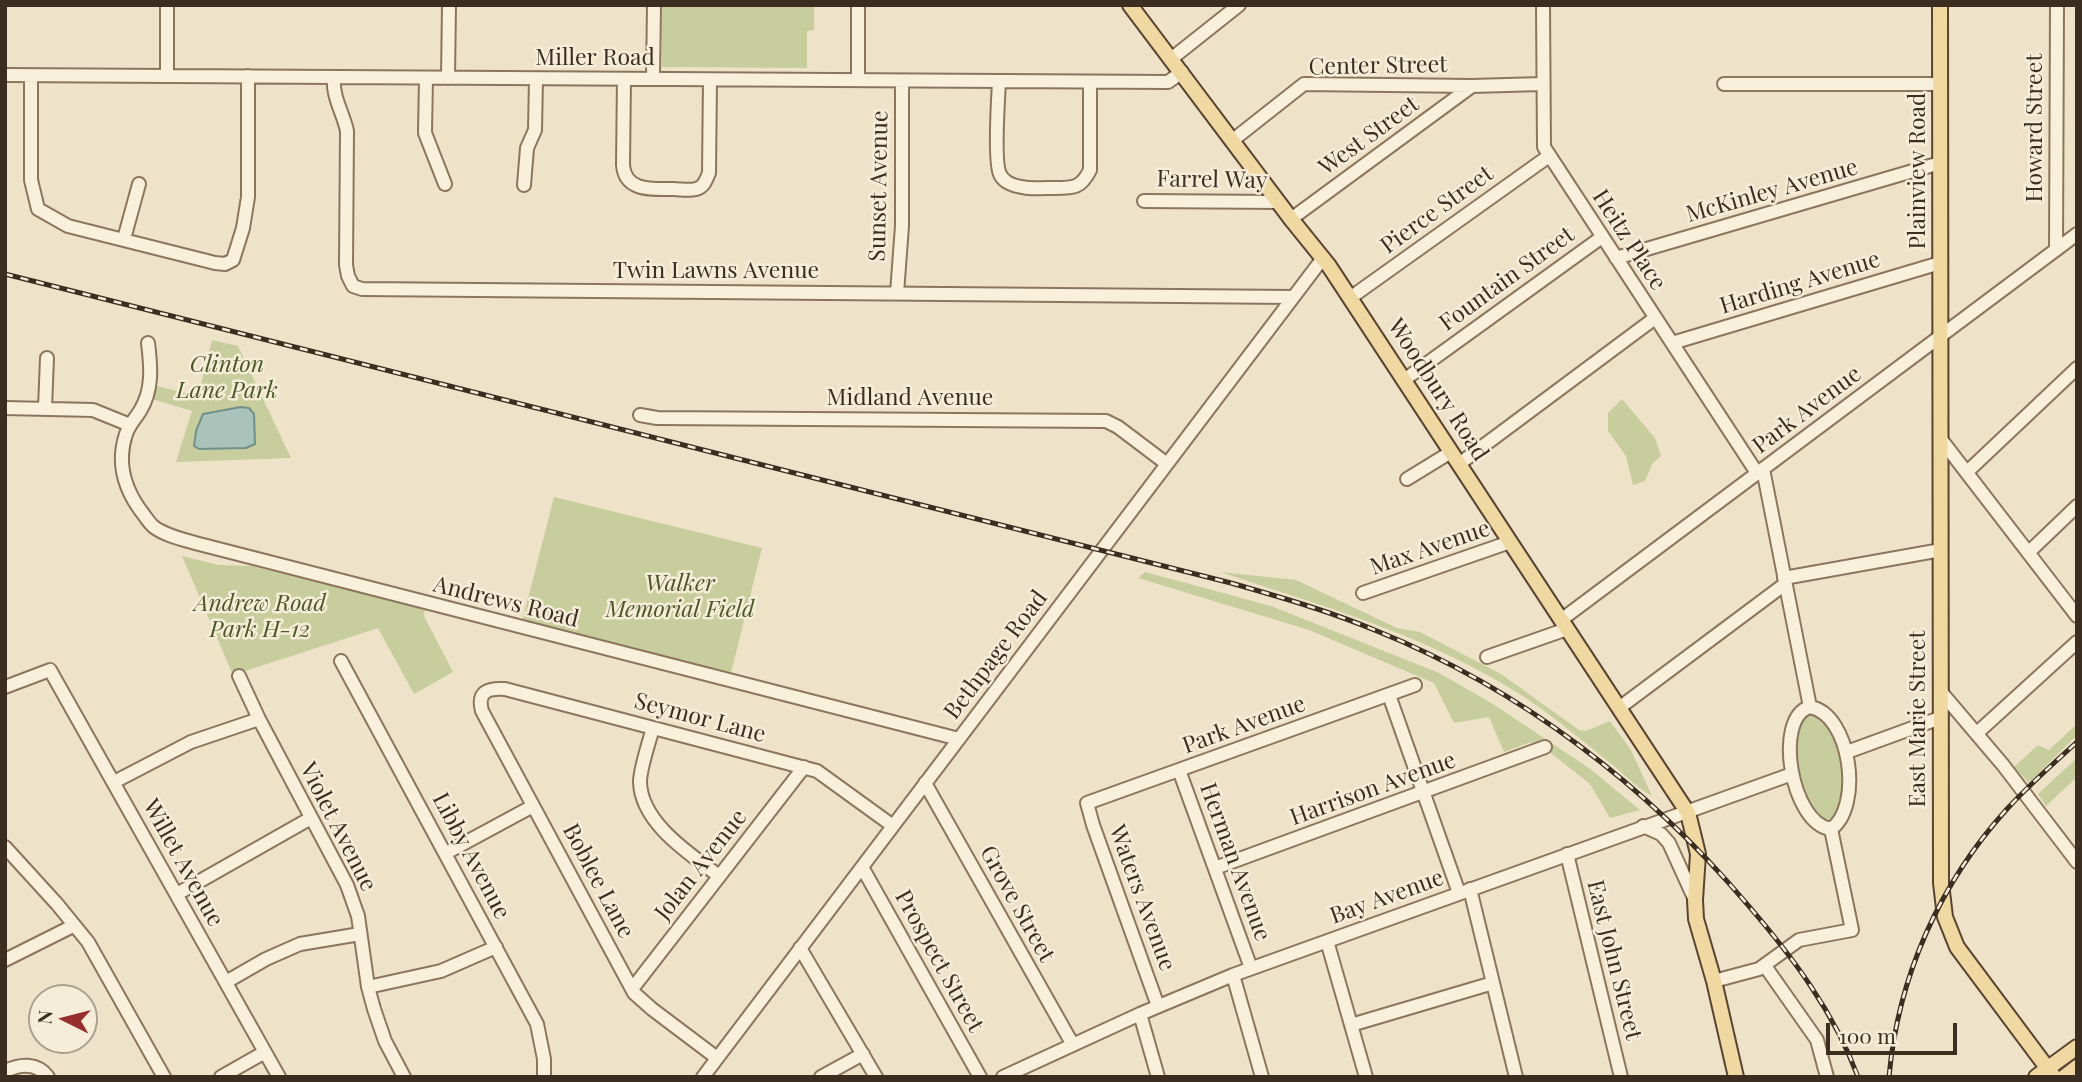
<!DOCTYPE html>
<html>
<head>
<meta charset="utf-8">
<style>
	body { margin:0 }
	#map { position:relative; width:2082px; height:1082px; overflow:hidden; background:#eee3c9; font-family:"Playfair Display",serif }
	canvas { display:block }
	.frame { position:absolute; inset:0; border:7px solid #3b2e21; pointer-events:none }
	.north { position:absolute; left:28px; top:984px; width:70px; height:70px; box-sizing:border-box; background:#f6edd8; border:2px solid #aba18f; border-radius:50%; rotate:276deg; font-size:19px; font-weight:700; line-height:28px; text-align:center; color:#3b2e21 }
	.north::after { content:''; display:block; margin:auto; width:24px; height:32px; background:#992e2e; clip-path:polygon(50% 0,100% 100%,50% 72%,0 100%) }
	.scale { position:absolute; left:1826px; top:1023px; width:131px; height:32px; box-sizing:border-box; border:4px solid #3b2e21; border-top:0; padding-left:9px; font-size:21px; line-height:24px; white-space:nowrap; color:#3b2e21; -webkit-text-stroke:5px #f6edd8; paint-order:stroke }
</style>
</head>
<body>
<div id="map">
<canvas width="2082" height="1082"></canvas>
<div class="frame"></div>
<div class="north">N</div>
<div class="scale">100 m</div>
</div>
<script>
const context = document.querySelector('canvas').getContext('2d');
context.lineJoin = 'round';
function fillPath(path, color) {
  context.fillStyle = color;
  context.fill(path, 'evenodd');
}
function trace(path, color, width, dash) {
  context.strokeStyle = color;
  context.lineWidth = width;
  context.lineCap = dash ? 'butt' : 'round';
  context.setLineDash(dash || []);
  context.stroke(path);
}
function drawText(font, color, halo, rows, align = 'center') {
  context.font = font + ' "Playfair Display",serif';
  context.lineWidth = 5;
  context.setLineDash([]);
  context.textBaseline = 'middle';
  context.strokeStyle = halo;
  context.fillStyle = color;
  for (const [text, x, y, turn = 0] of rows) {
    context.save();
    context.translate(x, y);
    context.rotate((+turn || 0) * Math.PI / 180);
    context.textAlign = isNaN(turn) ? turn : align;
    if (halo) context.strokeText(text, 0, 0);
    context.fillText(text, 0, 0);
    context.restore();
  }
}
const green = new Path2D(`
	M662,5H814V30L807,31V68L662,67Z
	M212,340L238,346L291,458L176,462L192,411L149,398L153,385L198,396Z
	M1622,399L1655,438L1661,456L1652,464L1645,481L1633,485L1626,456L1608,431V413Z
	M554,497L762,548L729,681L522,622Z
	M182,556L219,565L251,566L425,608L424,616L453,672L414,694L378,628L233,675Z
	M1145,572L1271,606L1439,673L1493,704L1589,768L1640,810L1610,818L1590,784L1547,750L1531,742L1504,752L1489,717L1454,723L1434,683L1309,630L1138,578Z
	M1220,572L1296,580L1397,628L1420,632L1501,674L1579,730L1586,731L1610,721L1631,750L1652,796C1637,788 1627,777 1614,766C1584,742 1553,716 1521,695C1429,636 1323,606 1220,572Z
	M1810,708L1831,723L1847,762L1839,820L1822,824L1795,782L1793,732Z
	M2077,724V735L2029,783L2014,767L2038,745L2049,750Z
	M2077,758V777L2046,806L2038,794Z`);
const water = new Path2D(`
	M241,407L249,408L254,414L255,444L246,448L199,449L194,446L196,431L203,414Z`);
const minor = new Path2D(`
	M1543,5L1544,147L1757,473
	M1171,59L1239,5
	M5,75L1168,82L1182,72
	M31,76V180L38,209L68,226L215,263L225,264L233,260L243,228L248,197V76
	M167,76V5
	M334,77C332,97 343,112 347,131L346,265L348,276L353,286L362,289L1293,297
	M426,78L425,133L445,184
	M448,78L449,5
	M624,79L623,165C625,192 653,189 673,189C680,189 689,191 696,189C704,187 706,180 709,173L710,80
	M653,79L654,5
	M858,80V5
	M999,82C998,99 994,163 1000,174C1001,177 1004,180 1007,182C1020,190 1040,188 1055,188C1074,188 1081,188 1090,170V82
	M1724,84H1941
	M1233,140L1304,84L1472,86L1542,84
	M524,185L527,148L535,130L536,79
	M1144,201L1279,202
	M1291,219L1472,86
	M124,239L139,184
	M2056,250L2057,5
	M1616,258L1940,163
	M897,293L902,226V81
	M1350,298L1549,156
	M148,343C151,367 153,390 140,411C135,419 129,425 126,434C116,464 125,491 144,515C147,519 150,524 154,527C166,536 185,540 199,544L959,739
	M1672,343L1940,263
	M1404,380L1602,237
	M5,408L93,410L130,425
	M45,408L47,358
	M640,415L657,418L1106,421L1118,427L1167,464
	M1940,438L2077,616
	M1459,464L1655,318
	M1763,469L1810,707
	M1967,472L2077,368
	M1407,479L1451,452
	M2029,552L2077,506
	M1784,578L1941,550
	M1363,593L1510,542
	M1561,620L2077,234
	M1487,657L1567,629
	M341,661L537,1024L544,1059V1077
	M239,676L259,719L347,885L358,916L368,987L374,1009L385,1041L404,1077
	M5,687L50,670L279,1077
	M1941,692L2003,765L2077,862
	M1389,695L1459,893
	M1810,707C1851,714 1863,807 1831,829C1791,824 1773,717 1810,707Z
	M1619,708L1785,584
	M653,728C649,742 640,769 640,782C641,823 690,854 719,876
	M1977,733L2077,642
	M1847,752L1940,718
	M1179,770L1251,968
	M114,782L191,742L259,719
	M925,783L1073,1045
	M1643,826L1661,834L1669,843L1695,900
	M5,847L57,904L88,942L164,1077
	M446,853L533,806
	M1567,854L1621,1077
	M862,867L980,1077
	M1215,868L1545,747
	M1470,889L1516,1077
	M177,894L311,818
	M1327,941L1366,1077
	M800,948L876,1077
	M5,960L73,926
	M1765,966L1817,1040L1827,1077
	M1233,975L1262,1077
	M1714,981L1759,969L1799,940L1852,930L1831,829
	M226,982L266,959L300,944L360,934
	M368,987L441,971L496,947
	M632,989L804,767
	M1158,1006L1093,825L1087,803L1415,685
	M1140,1014L1158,1077
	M1351,1025L1493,983
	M717,1058L652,1009L634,993L482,711C477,692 487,688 505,689L817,771L893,826
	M5,1071C20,1064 37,1062 48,1077
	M221,1077L265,1052
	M703,1077L1323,258
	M821,1077L863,1054
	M1003,1077L1140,1014L1233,975L1792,774`);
const major = new Path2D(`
	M1130,5L1291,219L1329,266L1688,813L1698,854L1695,900L1696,919L1714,981L1736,1077
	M1940,5L1941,883L1945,917L1957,947L2054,1077
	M2036,1077L2077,1047
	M2064,1077L2077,1067`);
const rail = new Path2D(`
	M5,274L1231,583C1280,597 1329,611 1377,631C1521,689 1647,786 1747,904C1792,956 1834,1012 1858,1077
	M1889,1077C1898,976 1940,883 2007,809C2029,785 2053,764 2077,742`);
const streetNames = [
	["Miller Road",595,58],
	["Center Street",1378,66,-1],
	["Howard Street",2035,128,-90],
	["West Street",1369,136,-36],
	["Plainview Road",1918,171,-90],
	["Farrel Way",1212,180,1],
	["Sunset Avenue",879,186,-89],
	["McKinley Avenue",1772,191,-16],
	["Pierce Street",1437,210,-36],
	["Heitz Place",1629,240,57],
	["Twin Lawns Avenue",716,271],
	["Fountain Street",1507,279,-36],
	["Harding Avenue",1800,283,-17],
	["Woodbury Road",1438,390,57],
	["Midland Avenue",910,398],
	["Park Avenue",1807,410,-37],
	["Max Avenue",1430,548,-19],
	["Andrews Road",506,602,14],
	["Bethpage Road",996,655,-53],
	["Seymor Lane",700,718,15],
	["East Marie Street",1918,719,-90],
	["Park Avenue",1244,725,-20],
	["Harrison Avenue",1373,789,-20],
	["Violet Avenue",338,827,63],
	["Libby Avenue",471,856,62],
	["Herman Avenue",1235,862,70],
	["Willet Avenue",183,863,61],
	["Jolan Avenue",701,865,-52],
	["Boblee Lane",598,881,62],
	["Bay Avenue",1387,897,-20],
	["Waters Avenue",1142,898,70],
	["Grove Street",1017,904,61],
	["East John Street",1614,960,76],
	["Prospect Street",939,961,61]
];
const parkNames = [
	["Clinton",227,365],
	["Lane Park",227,391],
	["Walker",680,584],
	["Memorial Field",680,610],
	["Andrew Road",260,604],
	["Park H-12",260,630]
];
fillPath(green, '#c7cd9c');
fillPath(water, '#a9c3bb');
trace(water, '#709189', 2);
trace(minor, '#8b765d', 16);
trace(major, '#594431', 18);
trace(minor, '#f9f0dc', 12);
trace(major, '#f0d8a2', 14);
trace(rail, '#3b2e21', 5);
trace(rail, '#f6edd8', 2.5, [8]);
drawText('23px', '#3b2e21', '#f6edd8', streetNames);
drawText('italic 23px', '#4b5727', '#f6edd8', parkNames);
</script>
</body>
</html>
